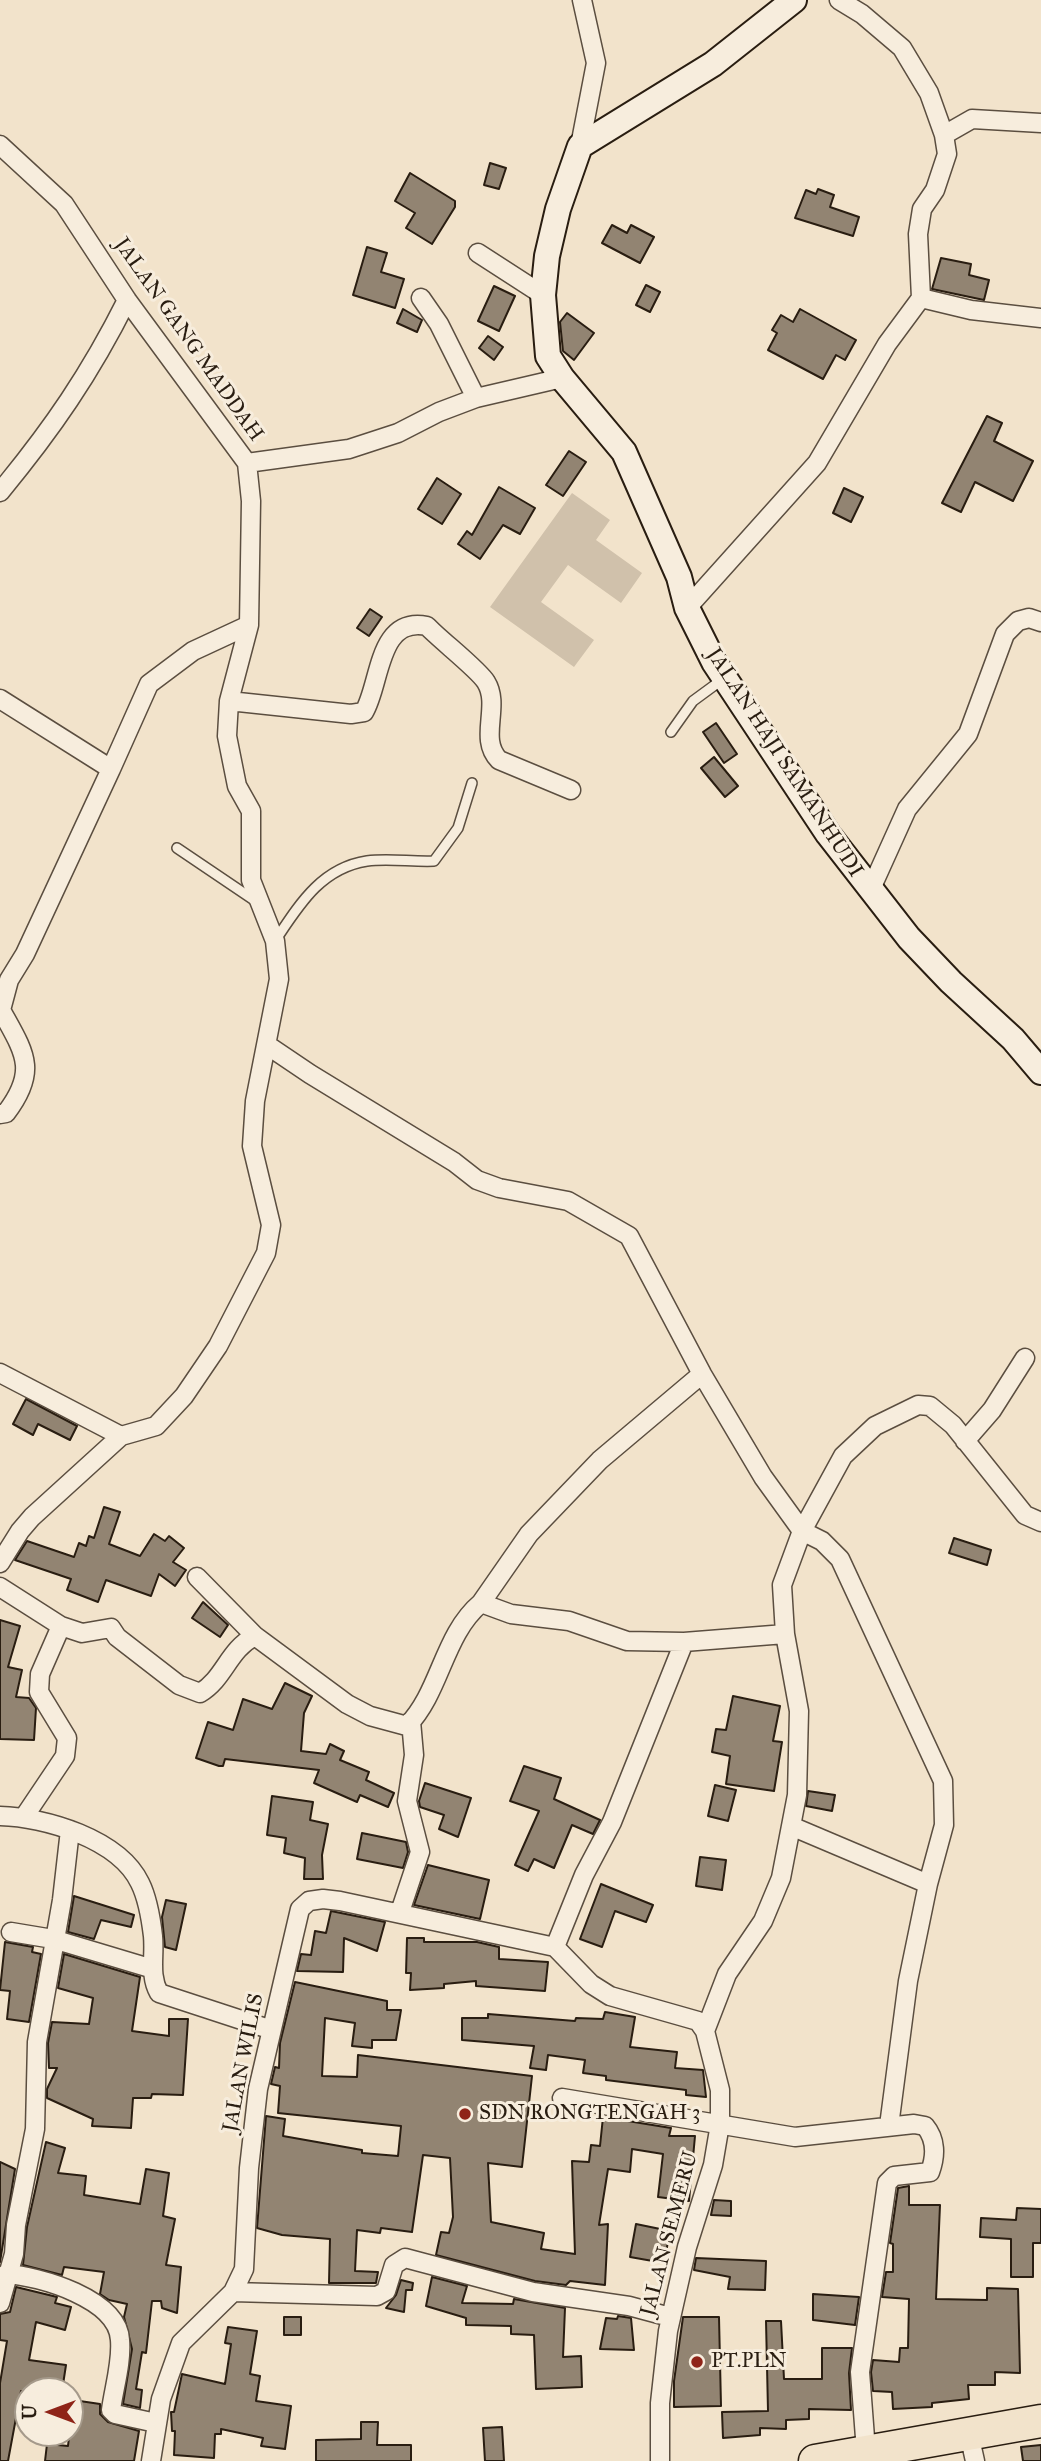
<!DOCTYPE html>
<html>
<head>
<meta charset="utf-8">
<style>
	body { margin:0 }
	#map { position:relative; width:1041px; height:2461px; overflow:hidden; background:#f2e3cb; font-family:"IM FELL Great Primer",serif }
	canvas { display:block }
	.north { position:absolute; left:14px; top:2377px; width:70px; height:70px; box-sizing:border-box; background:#f7eddd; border:2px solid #a59a8b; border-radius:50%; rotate:270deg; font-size:19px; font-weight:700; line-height:28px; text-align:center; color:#291d11 }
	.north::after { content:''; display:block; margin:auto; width:24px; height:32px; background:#8f2418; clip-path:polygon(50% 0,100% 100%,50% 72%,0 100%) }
</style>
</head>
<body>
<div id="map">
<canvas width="1041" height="2461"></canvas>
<div class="north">U</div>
</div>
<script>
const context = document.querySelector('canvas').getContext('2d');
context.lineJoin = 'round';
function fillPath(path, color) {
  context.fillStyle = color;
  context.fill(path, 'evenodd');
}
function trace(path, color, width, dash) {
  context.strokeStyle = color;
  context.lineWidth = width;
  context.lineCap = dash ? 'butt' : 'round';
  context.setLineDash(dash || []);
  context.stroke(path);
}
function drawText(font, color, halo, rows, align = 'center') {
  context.font = font + ' "IM FELL Great Primer",serif';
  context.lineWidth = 6;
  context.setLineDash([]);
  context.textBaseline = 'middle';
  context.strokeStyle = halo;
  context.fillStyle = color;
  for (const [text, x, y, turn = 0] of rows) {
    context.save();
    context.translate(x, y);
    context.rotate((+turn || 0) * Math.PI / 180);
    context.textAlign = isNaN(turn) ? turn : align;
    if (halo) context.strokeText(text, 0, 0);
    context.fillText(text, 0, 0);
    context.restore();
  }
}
const green = new Path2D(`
	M572,493L610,520L596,540L642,573L621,603L568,565L541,602L594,640L574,667L490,607Z`);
const building = new Path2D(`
	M490,163L506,168L499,189L484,185Z
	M410,173L455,201V207L432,244L406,228L415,213L395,201Z
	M818,189L834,195L830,207L859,217L853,236L795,218L806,190L816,194Z
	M612,225L627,233L631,225L654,237L640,263L602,243Z
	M367,247L387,253L381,272L404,279L395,308L353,295Z
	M941,258L971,264L969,275L989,280L984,300L932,289Z
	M646,285L660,292L650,312L636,305Z
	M494,286L515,296L499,331L478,321Z
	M403,309L422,320L417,332L397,323Z
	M800,309L856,340L845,360L836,355L823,379L768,350L777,333L772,330L781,315L793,322Z
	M567,313L594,333L574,360L563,351L560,322Z
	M488,336L503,347L494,360L479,348Z
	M987,416L1002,423L994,441L1033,461L1013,501L975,482L961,512L942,503Z
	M569,451L586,462L563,496L546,485Z
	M437,478L461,494L442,524L418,509Z
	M499,487L535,508L520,534L503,525L480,559L458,544L467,531L472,535Z
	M844,488L863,497L851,522L833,513Z
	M370,609L382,617L369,636L357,628Z
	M716,723L737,754L724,763L703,732Z
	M714,757L738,786L725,797L701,768Z
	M26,1399L77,1426L70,1440L38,1424L33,1435L13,1424Z
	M104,1507L120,1512L109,1544L140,1556L154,1534L165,1541L169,1536L184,1548L173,1562L186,1570L175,1586L159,1574L151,1596L106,1580L98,1602L67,1590L71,1579L15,1560L27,1541L74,1557L79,1543L86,1546L89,1536L94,1538Z
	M954,1538L991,1550L987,1565L949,1553Z
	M203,1602L228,1625L220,1637L192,1618Z
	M0,1620L20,1626L8,1667L22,1670L16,1697L29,1698L36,1708L34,1740L0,1739Z
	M285,1683L312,1696L304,1713L301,1751L326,1754L330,1744L344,1751L340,1760L369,1772L366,1780L394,1793L388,1807L360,1795L357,1802L314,1783L319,1770L225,1759L223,1766H219L196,1758L208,1722L233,1730L243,1699L272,1709Z
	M733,1696L780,1706L773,1741L782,1742L774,1791L726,1784L730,1756L712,1752L716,1729L726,1730Z
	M524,1766L561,1778L554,1799L600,1820L593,1834L572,1825L554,1868L534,1859L528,1871L515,1865L539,1811L510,1801Z
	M425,1783L471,1798L458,1837L439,1829L444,1815L420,1807L419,1801Z
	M715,1785L736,1790L728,1821L708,1816Z
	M808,1791L835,1795L832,1811L806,1806Z
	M272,1796L313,1802L310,1820L328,1824L322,1855L323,1879H304L305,1858L284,1853L286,1838L267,1835Z
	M362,1833L406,1842L408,1852L403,1868L357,1859Z
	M700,1857L726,1860L722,1890L696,1886Z
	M428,1865L489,1880L480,1919L414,1905Z
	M601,1884L653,1905L646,1922L615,1911L602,1947L580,1939Z
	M74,1896L134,1915L131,1927L101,1920L94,1939L68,1932Z
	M166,1900L186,1904L176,1950L165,1947L162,1917Z
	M331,1911L385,1922L377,1951L344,1938L343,1972L297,1971L301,1954L311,1955L315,1931L326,1933Z
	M407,1938H424V1942H477L499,1947V1959L548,1962L545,1991L476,1986V1981L444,1984V1988L410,1990L411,1973H406Z
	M5,1942L33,1947L32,1952L41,1954L29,2022L7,2019L10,1991L0,1990Z
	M64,1954L140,1977L132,2031L169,2036V2019H188L183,2095L152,2094L151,2098H133L131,2128L92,2126L93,2119L47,2098V2089L57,2068H49L48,2043L52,2022L89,2024L93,1998L58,1988Z
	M295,1982L387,2001V2010H401L396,2040H372V2048L352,2046L355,2023L325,2018L322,2076L357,2077L358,2055L532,2076L522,2167L488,2163L491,2222L544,2233L541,2249L575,2254L572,2161L589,2162L591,2145L600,2146L603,2117L671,2128L669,2136H695L689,2201L658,2197L663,2154L632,2149L630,2172L608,2169L599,2225L608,2224L605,2285L570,2281L566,2285L535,2281L436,2255L441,2232L449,2233L453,2217L450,2158L423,2155L412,2232L381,2228L380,2233L357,2230L355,2271L378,2272L376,2283H329L330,2239L282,2235L257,2228L266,2116L285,2119L283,2136L362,2150V2153L398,2156L401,2126L278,2113L280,2086L271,2084L275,2067L279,2068L280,2043Z
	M605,2012L635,2017L630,2047L677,2052L675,2068L703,2070L706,2097L686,2095V2090L606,2080V2076L583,2073L585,2060L548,2055L546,2070L530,2068L534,2046L462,2040V2018H488V2014L575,2021L576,2018L603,2019Z
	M46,2142L65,2148L58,2173L86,2176L84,2195L140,2204L146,2169L169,2173L163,2216L175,2219L166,2265L181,2267L177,2313L162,2308L161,2301H152L146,2353L142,2352L136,2389L142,2390L140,2408L123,2404L132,2349L124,2317L127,2304L109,2300L100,2294L104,2272L64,2267L62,2275L23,2265L27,2227Z
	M0,2162L15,2169L0,2262Z
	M909,2186V2205H940L936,2299L987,2300V2288L1018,2289L1020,2373L995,2372V2385H968L969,2399L932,2403V2407L893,2409L892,2392L873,2391L871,2372L873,2360L899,2362L900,2348H908L909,2299L882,2297L886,2272H893V2244L890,2243L898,2188Z
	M714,2200L731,2201V2216L711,2215Z
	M1017,2208L1041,2209V2243H1033V2277H1011V2239L980,2237L981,2218L1016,2220Z
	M636,2224L670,2231L664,2263L630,2257Z
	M696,2258L766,2261L765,2290L728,2289L730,2277L694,2270Z
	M432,2277L467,2286L462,2303L513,2304L514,2299L565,2308L563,2357L581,2356L582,2387L536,2389L534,2335L511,2334V2326L466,2325V2318L426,2306Z
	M401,2280L413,2283L412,2290H406L404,2312L386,2308L396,2295Z
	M16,2287L53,2296L57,2297L55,2303L71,2307L65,2330L36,2322L29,2360L66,2365L62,2391H21L8,2461H0V2383L7,2341L0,2340V2314L10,2312Z
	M813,2294L859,2297L855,2325L813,2320Z
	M618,2316L631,2318L634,2350L600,2349L606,2318L617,2319Z
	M284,2317H301V2335H284Z
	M683,2317H719L721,2406L674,2407V2381Z
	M766,2321H781L784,2379H822V2348H852L849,2373L851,2410L809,2409V2419L786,2420V2429L760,2428V2435L723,2438L722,2412L768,2411Z
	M228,2327L257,2331L250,2374L260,2376L256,2401L291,2406L285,2449L261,2446L263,2438L221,2429V2434H215L214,2458L174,2455L175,2431H172L171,2412H174L182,2374L225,2384L231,2344L225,2343Z
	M73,2400L100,2404V2414L108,2422L139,2431L134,2461H45L47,2444L68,2446Z
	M361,2422H378L377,2445H411V2461H316V2440L361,2439Z
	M502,2427L504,2461H485L483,2428Z
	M1041,2445V2461H1023L1021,2447Z`);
const lane = new Path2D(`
	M671,732L693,701L723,679
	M177,848L254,900
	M275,941C299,905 321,868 367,861C388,858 412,862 434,861L458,828L472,783`);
const street = new Path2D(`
	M944,135L972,119L1041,123
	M0,145L64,204L127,300L247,463L251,501L249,625L229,701L227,736L237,786L251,811V880L275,941L279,979L255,1101L252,1146L271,1225L266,1253L218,1346L184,1396L156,1426L121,1436L32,1517L20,1531L0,1563
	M580,146L596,63L582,0
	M478,253L543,295
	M421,298L439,324L476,398
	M921,298L971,310L1041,318
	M247,463L349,449L398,433L439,412L476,398L562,378
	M0,492C52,429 90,374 127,300
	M687,608L817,463L887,344L921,298L918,234L922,209L935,190L947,154L944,135L929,93L902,48L862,14L839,0
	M0,699L111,769L25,954L9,980L1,1010C24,1052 39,1070 6,1113L0,1114
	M229,701L351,714L364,712C381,684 377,616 427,626C439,639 479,670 486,682C501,706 478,739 499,760L571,790
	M111,769L149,684L193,651L249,625
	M870,891L907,809L968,734L1005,634L1018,621L1029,618L1041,622
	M267,1045L310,1074L454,1162L477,1180L499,1188L568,1201L629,1236L702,1374L763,1477L802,1531L822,1541L840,1559L943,1781L944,1825L928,1884L908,1981L889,2126
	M0,1373L121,1436
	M965,1441L992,1410L1025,1358
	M197,1577L255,1636
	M0,1587L61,1626L82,1633L111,1628L117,1637L179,1685L200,1693C225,1678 228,1650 255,1636L347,1704L370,1716L407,1726C441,1691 443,1635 481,1603L511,1614L569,1621L627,1641L684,1642
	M481,1603L529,1534L600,1460L702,1374
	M0,1816C45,1817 119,1839 140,1883C148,1899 151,1919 153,1936C155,1956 149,1975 159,1993L269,2029
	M24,1817L65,1756L67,1738L39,1692L40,1674L61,1626
	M791,1826L928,1884
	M400,1912L420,1852L407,1801L414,1755L411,1721
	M11,1932L53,1939L153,1969
	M555,1947L584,1875L612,1822L684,1642L785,1634
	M705,2031L727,1974L763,1921L781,1878L797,1795L799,1711L785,1634L782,1585L802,1531L843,1456L875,1426L918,1405L930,1406L953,1425L1025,1515L1041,1522
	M562,2098L795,2137L914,2124L925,2126C936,2139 936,2156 930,2172L894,2176L887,2183L860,2372L866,2451
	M6,2274C40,2276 118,2299 120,2340C122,2362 114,2388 111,2410L115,2414L156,2423
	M233,2292L377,2296L386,2291L394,2265L405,2258L533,2292L629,2306L670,2317
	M0,2303L14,2254L16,2225L35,2129L37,2042L62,1900L70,1830
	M969,2434L975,2461
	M151,2461L161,2399L181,2343L233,2292L244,2269L249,2168L258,2089L300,1909L309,1901L323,1899L340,1901L555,1947L591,1984L610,1996L698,2021L705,2031L720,2090V2124L713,2165L687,2247L668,2331L660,2403V2461`);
const secondary = new Path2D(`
	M794,0L713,64L580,146L558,209L547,256L543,295L548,356L562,378L624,452L679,577L687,608L714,662L828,834L909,938L951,982L1013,1039L1041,1072`);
const highway = new Path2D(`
	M815,2461L1041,2421`);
const markers = [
	[465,2114,7,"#8f2418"],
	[697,2362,7,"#8f2418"]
];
const streetNames = [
	["JALAN GANG MADDAH",188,340,55],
	["JALAN HAJI SAMANHUDI",784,763,57],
	["JALAN WILIS",244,2063,-79],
	["JALAN SEMERU",670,2234,-75]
];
const poiNames = [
	["SDN RONGTENGAH 3",479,2114],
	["PT.PLN",711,2362]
];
fillPath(green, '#d0c1ab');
fillPath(building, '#928472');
trace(building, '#291d11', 2);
trace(lane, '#5b4e40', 12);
trace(street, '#5b4e40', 21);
trace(secondary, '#291d11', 28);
trace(highway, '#291d11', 35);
trace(lane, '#f7eddd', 9);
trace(street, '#f7eddd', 18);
trace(secondary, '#f7eddd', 24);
trace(highway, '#f2e3cb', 32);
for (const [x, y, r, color] of markers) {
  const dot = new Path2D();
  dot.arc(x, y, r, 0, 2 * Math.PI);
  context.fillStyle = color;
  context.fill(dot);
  trace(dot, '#f7eddd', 2.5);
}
drawText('21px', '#291d11', '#f7eddd', streetNames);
drawText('21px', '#291d11', '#f7eddd', poiNames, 'left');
</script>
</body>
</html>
